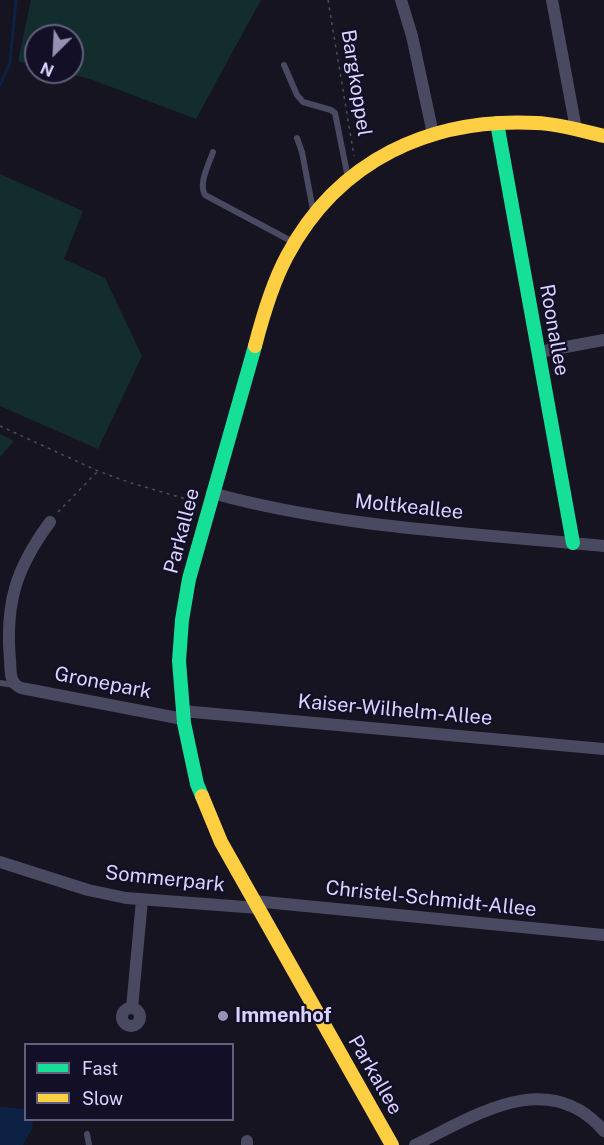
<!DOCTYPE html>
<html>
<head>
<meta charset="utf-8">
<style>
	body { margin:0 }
	#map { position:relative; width:604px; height:1145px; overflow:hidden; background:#161421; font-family:"Public Sans",sans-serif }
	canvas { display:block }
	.legend { position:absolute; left:24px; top:1043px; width:210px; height:78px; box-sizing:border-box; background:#130f26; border:2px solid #625e7d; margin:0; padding:8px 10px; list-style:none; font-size:18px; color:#d9d4ff }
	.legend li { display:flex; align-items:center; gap:12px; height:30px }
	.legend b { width:30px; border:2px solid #625e7d }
	.north { position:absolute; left:24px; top:24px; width:60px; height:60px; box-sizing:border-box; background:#130f26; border:2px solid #625e7d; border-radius:50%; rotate:204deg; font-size:16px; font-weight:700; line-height:24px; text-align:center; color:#d9d4ff }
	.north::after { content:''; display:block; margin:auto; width:21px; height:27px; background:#9591b1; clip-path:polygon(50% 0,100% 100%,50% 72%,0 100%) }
</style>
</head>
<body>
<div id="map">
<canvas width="604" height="1145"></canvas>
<ul class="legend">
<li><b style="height:8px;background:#16e098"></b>Fast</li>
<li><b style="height:8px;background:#ffcf43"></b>Slow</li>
</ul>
<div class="north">N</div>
</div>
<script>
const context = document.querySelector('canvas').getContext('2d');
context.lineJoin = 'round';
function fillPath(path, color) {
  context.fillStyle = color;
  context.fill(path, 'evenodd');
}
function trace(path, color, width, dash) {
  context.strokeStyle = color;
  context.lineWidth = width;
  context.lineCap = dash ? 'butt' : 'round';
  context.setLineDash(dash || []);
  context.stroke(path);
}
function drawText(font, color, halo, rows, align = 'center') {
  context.font = font + ' "Public Sans",sans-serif';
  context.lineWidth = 4.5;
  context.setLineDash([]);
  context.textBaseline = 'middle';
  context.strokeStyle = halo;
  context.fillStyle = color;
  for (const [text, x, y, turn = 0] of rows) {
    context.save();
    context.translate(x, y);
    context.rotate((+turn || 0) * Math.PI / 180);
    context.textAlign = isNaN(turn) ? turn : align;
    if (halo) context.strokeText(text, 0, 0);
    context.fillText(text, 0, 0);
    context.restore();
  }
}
const green = new Path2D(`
	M31,0H261L196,119L90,79L61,72H72V36H36V66L18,61Z
	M0,174L83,211L64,259L105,278L142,356L98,449L0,406Z
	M0,434L14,441L0,457Z`);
const water = new Path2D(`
	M0,1107L25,1109L26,1120H33L32,1129L23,1145H0Z`);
const stream = new Path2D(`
	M0,85L10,63L16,0`);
const path = new Path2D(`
	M328,0L354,156
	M0,426L98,471L128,482L196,502
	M58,512L98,471`);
const lane = new Path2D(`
	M284,65L297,95L303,102L331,110L335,113L348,178
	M297,138L302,152L313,210
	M213,152C209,164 198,184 205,195L293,242
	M0,683L15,685
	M87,1134L89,1145`);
const street = new Path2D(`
	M401,0L412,36L433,134
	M552,0L576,129
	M539,352L604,340
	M212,493C339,528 473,533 604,546
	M50,522C16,568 5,603 10,660C11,672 9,683 21,688L183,719
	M182,711L604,749
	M0,862L88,890L126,898L258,908
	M254,901L604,935
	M122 1017a9 9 0 1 1 18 0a9 9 0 1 1-18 0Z
	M132,1008L142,900
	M247,1145V1141
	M415,1145C475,1116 548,1066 604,1131`);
const fast = new Path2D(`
	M497,123L573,543
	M202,796L197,784L184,723L179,661L182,620L189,579L255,346`);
const slow = new Path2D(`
	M255,346C263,315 272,284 287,256C338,160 431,117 537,123C560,124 582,131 604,136
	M202,796L221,842L392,1145`);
const markers = [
	[223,1016,6,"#9591b1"]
];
const streetNames = [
	["Bargkoppel",356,83,81],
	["Roonallee",554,330,80],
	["Moltkeallee",409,507,6],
	["Parkallee",182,531,-75],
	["Gronepark",103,683,11],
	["Kaiser-Wilhelm-Allee",395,710,5],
	["Sommerpark",165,879,6],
	["Christel-Schmidt-Allee",431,899,6],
	["Parkallee",375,1075,60]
];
const poiNames = [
	["Immenhof",235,1016]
];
fillPath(green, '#132c2d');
fillPath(water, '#0d2144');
trace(stream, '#0d2144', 3);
trace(path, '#44505f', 1.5, [3, 4.5]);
trace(lane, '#4a4962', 6);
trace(street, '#4a4962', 12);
trace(fast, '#16e098', 14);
trace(slow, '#ffcf43', 14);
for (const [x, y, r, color] of markers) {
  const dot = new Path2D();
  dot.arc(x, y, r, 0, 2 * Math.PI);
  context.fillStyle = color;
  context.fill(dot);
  trace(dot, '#130f26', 2);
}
drawText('20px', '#d9d4ff', '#130f26', streetNames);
drawText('bold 20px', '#d9d4ff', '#130f26', poiNames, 'left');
</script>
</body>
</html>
